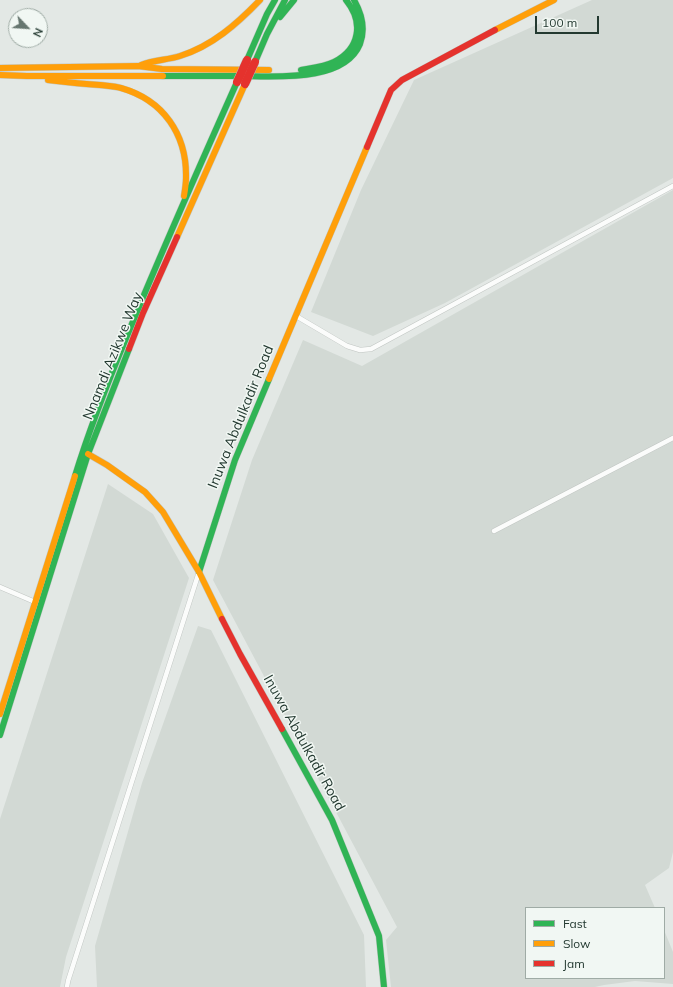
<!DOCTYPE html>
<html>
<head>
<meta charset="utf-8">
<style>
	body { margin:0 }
	#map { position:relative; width:673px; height:987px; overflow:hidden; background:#e3e8e5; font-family:Mulish,sans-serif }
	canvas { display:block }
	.legend { position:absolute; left:525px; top:907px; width:140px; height:72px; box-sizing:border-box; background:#f1f7f3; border:1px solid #9faba5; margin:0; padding:5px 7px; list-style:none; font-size:12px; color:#233930 }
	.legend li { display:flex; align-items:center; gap:8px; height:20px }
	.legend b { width:20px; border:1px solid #9faba5 }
	.north { position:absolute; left:8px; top:8px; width:40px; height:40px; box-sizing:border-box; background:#f1f7f3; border:1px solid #9faba5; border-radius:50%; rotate:115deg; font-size:11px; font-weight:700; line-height:16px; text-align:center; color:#233930 }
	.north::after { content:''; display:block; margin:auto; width:14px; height:18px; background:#66766f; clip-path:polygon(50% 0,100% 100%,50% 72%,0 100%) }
	.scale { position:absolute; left:535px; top:16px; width:64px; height:18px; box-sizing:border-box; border:2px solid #233930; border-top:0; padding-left:5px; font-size:12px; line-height:14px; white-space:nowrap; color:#233930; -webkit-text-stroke:3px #f1f7f3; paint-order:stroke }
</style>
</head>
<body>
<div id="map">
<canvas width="673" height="987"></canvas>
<ul class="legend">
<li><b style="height:5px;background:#30b455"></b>Fast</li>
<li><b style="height:5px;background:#ff9f0a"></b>Slow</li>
<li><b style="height:5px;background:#e5322d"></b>Jam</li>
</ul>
<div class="north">N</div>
<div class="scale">100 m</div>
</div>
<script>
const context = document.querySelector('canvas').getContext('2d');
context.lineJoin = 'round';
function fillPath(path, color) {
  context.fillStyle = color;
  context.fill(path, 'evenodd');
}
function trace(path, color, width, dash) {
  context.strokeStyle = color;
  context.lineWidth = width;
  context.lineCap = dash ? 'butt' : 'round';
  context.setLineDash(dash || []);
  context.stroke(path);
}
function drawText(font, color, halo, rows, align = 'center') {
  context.font = font + ' Mulish,sans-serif';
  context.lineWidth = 3;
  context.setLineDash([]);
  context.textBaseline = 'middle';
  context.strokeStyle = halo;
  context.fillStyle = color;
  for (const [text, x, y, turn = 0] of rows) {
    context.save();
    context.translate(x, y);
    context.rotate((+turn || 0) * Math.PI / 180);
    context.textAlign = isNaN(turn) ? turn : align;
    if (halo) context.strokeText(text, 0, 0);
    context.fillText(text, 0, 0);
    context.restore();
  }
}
const built = new Path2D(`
	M592,0H673V178L445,303L373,336L311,312L361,190L414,80Z
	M673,190V852L669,868L645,885L655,908H526V978H664V930L673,952V984L635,981L604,985L595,987H391L386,940L397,927L213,580L252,460L303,340L362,366Z
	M108,484L153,514L189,578L66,957L60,987H0V819Z
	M198,626L211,630L364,935L366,987H97L95,946L142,783Z`);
const street = new Path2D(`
	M296,316L347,346L360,350L371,349L673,186
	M494,531L673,438
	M0,587L35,602
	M67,987L68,981L199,572`);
const fast = new Path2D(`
	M280,17L294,0
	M247,60L267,14L275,0
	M255,62L267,34L285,0
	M301,70C312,68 324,67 334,62C360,49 364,22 346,0
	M163,76C188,76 214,76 239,76C274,76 344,83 360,44C366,28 362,14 354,0
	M75,476C90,427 109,379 129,331C163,248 200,165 237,82
	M199,572L235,460L269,379
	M282,729L332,820L379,936L384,987
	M0,735L88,454L129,349`);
const slow = new Path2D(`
	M495,30L554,0
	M141,65C154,60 167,60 180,56C212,46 237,24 260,0
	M0,68L138,66L162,69L269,70
	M0,75L27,76H163
	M48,80C65,82 83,84 100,85C107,86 114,86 121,88C163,100 187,134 186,178C186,184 185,190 184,196
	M177,237L245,84
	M269,379L367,147
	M88,454L107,465L145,492L163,512L199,572L222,619
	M0,714L75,476`);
const jam = new Path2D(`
	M367,147L391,90L402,80L495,30
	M129,349L143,313L177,237
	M222,619L240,654L282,729`);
const jamBridge = new Path2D(`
	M237,82L247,60
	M245,84L255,62`);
const streetNames = [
	["Nnamdi Azikwe Way",113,356,-68],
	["Inuwa Abdulkadir Road",241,417,-68],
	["Inuwa Abdulkadir Road",304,743,61]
];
fillPath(built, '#d2d9d4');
trace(street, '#c0c5c2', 5.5);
trace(fast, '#c0c6c2', 7);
trace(slow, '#c0c6c2', 7);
trace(jam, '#c0c6c2', 7);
trace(street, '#fbfcfb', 4.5);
trace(fast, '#30b455', 6);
trace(slow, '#ff9f0a', 6);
trace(jam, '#e5322d', 6);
trace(jamBridge, '#bcc4c0', 9, []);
trace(jamBridge, '#e5322d', 8);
drawText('14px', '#233930', '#f1f7f3', streetNames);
</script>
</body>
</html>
